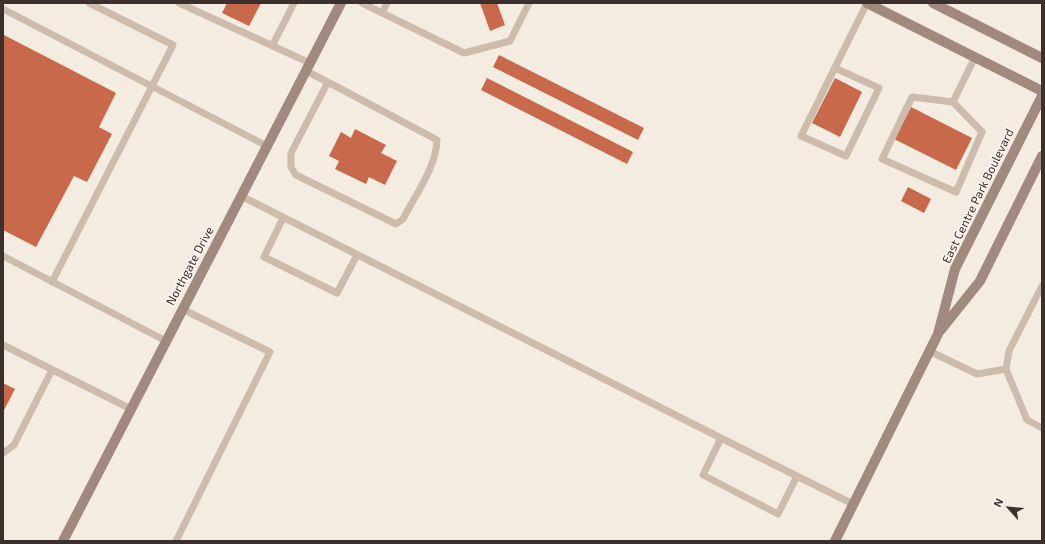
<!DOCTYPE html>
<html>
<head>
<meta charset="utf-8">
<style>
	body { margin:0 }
	#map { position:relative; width:1045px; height:544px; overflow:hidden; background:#f4ebe1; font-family:"Exo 2",sans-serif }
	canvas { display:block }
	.frame { position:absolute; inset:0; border:4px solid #3b302b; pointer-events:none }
	.north { position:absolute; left:989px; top:488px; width:40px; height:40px; -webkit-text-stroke:3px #fbf5ee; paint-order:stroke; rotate:297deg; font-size:11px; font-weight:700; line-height:16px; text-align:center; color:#3b302b }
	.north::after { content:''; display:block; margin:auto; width:14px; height:18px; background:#3b302b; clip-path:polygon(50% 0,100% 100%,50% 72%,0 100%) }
</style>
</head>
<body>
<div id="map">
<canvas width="1045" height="544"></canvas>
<div class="frame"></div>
<div class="north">N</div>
</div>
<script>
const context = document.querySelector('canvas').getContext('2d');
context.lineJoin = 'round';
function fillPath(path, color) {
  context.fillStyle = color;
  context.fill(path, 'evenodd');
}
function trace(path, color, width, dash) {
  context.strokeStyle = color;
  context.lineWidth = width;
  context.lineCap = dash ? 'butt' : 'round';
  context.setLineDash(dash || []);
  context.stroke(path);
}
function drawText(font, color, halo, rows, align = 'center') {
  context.font = font + ' "Exo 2",sans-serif';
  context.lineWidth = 3;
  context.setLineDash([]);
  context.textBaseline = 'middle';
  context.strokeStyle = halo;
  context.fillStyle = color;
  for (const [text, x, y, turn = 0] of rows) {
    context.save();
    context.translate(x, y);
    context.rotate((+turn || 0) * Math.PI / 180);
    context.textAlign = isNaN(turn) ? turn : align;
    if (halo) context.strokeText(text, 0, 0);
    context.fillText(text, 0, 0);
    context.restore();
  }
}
const building = new Path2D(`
	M227,3H261L249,26L222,13Z
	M480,3H497L505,25L490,31Z
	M4,35L116,93L99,127L112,134L87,182L74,176L36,247L3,230Z
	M499,55L644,128L638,140L493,67Z
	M487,78L633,152L627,164L481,90Z
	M835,78L862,92L840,137L812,123Z
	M911,107L972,138L956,170L894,139Z
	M355,129L386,145L381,153L397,161L385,185L369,177L366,184L335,169L339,161L329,156L341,132L351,138Z
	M908,187L931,199L924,213L901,201Z
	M3,383L15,389L3,412Z`);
const lane = new Path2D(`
	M179,3L310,63
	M362,3L464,53L510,41L529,3
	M3,9L267,146
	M382,13L387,3
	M272,46L294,3
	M835,68L879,88L846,156L801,136L867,3
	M306,71C350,93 393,117 437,140C436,168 415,195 403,219L396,224L296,175L291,167V153L328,82
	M953,102L982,132L956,192L882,159L912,97L953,102L975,57
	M241,196L721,438
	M283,218L264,257L337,293L357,255
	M3,256L166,341
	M52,282L173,45L89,3
	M3,345L131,409
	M929,351L977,374L1006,369L1027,420L1042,428
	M1006,369L1009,351L1042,286
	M3,453L14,445L52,370
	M797,476L778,514L703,475L721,438L853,504
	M176,541L270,352L182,309`);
const secondary = new Path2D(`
	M867,3L1042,91
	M933,3L1042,58
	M940,331L980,281L1042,156
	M63,541L341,3
	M835,541L938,334L955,269L1042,96`);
const streetNames = [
	["East Centre Park Boulevard",978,196,-64],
	["Northgate Drive",190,266,-62]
];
fillPath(building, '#c8694b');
trace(lane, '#cdbbac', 7);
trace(secondary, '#a18a7d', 10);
drawText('12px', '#3b302b', '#fbf5ee', streetNames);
</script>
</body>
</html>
